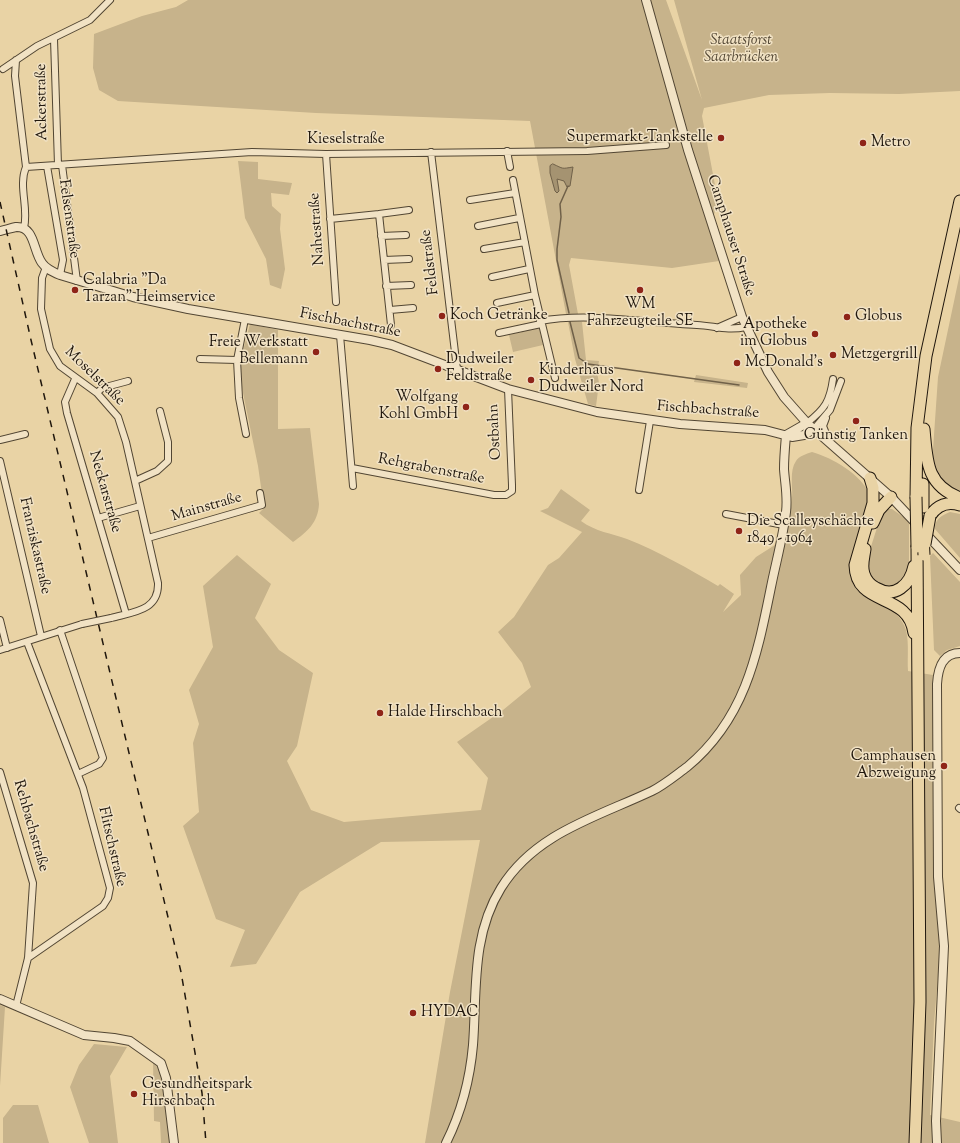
<!DOCTYPE html>
<html>
<head>
<meta charset="utf-8">
<style>
	body { margin:0 }
	canvas { display:block; background:#e9d3a5 }
</style>
</head>
<body>
<canvas width="960" height="1143"></canvas>
<script>
const context = document.querySelector('canvas').getContext('2d');
context.lineJoin = 'round';
function fillPath(path, color) {
  context.fillStyle = color;
  context.fill(path, 'evenodd');
}
function trace(path, color, width, dash) {
  context.strokeStyle = color;
  context.lineWidth = width;
  context.lineCap = dash ? 'butt' : 'round';
  context.setLineDash(dash || []);
  context.stroke(path);
}
function drawText(font, color, halo, rows, align = 'center') {
  context.font = font + ' "Sorts Mill Goudy",serif';
  context.lineWidth = 3;
  context.setLineDash([]);
  context.textBaseline = 'middle';
  context.strokeStyle = halo;
  context.fillStyle = color;
  for (const [text, x, y, turn = 0] of rows) {
    context.save();
    context.translate(x, y);
    context.rotate((+turn || 0) * Math.PI / 180);
    context.textAlign = isNaN(turn) ? turn : align;
    if (halo) context.strokeText(text, 0, 0);
    context.fillText(text, 0, 0);
    context.restore();
  }
}
const green = new Path2D(`
	M188,0H666L702,100L674,0H960V91L899,94L830,93L769,95L704,108L702,116L718,201L710,228L719,261L672,268L571,258L569,265L578,314H566L530,121L316,113L118,101L99,90L93,68L94,34L142,16L176,7Z
	M238,161L258,162V179L292,183L289,195L271,193L272,206L281,214L280,229L285,269L281,289L270,285L266,259L245,218Z
	M960,273V494L938,478L932,464L938,377Z
	M568,322H582L586,360L599,361L597,372L599,383L596,406L588,404L575,359Z
	M250,324L278,330V429L310,428L319,504C318,523 307,532 293,542L259,513L264,508L258,466L242,388L240,362Z
	M539,328L543,345L513,352L509,335Z
	M696,375L748,383L747,388L694,382Z
	M812,452C833,458 861,474 870,495L850,563C848,610 889,592 904,625C910,637 907,657 908,671L933,675L935,879L940,953L934,1023L930,1115L960,1122V1143H425L450,992L480,840L381,842L300,892L256,964L230,967L245,930L216,919L183,826L199,812L193,743L199,724L189,690L213,647L203,586L237,555L271,584L255,618L279,650L313,673L297,746L287,761L311,810L344,822L481,810L488,778L457,742L503,710L531,687L522,663L498,632L514,617L548,565L559,558L582,532L540,511L548,508L561,489L590,510L581,521C596,532 611,533 627,539C658,551 689,569 718,586L720,584L734,594L723,612L741,595L740,575L756,557L786,538C789,525 791,512 792,498C793,487 789,471 796,461C799,456 806,454 812,452Z
	M886,509H892L909,521V571L900,585L884,587L870,580L867,559L882,512Z
	M950,512L960,514V558L935,529C934,520 942,515 950,512Z
	M933,553L960,582V646L947,650L940,656L934,650L930,556Z
	M0,1005L5,1007L0,1086Z
	M94,1044L127,1047L110,1076L118,1143H89L70,1087L79,1065Z
	M153,1061C169,1073 168,1123 171,1143H161L160,1122L154,1121Z
	M13,1105H38L49,1143H3V1118Z`);
const water = new Path2D(`
	M553,164C564,169 561,169 573,167L570,186L567,187L564,181L557,179L559,191L557,193L555,191L550,173V166Z`);
const stream = new Path2D(`
	M568,186L560,204L561,217L557,249V260L569,313
	M570,322L579,358L588,364L739,385`);
const minor = new Path2D(`
	M54,39L58,165
	M16,60L15,76L26,167C18,186 29,208 24,228
	M3,69L37,46L90,20L110,0
	M507,151L510,167
	M431,152L457,369
	M326,154L336,302
	M62,165L77,281
	M47,166L63,260L60,275
	M26,167L252,152L326,154L587,151L666,145
	M513,180L535,295L555,378
	M470,200L515,193
	M379,214L409,210
	M330,219L379,214L391,325
	M478,226L519,218
	M381,236L406,235
	M484,249L525,242
	M384,260L409,259
	M46,267L42,278L41,309L50,349L60,366L97,393L118,417L126,442L158,583C159,611 133,612 111,618
	M492,277L529,269
	M386,286L411,285
	M497,303L535,295
	M390,310L413,308
	M245,319L237,360L239,398L246,434
	M540,321C588,312 647,323 697,325C715,326 727,331 746,327
	M717,328L742,317
	M499,333L541,324
	M340,335L353,486
	M200,359L237,360
	M75,379L65,402L67,413L126,614
	M97,393L102,388L128,381
	M826,418L823,426L829,441
	M807,423C825,409 830,401 833,379
	M814,429L830,410L841,381
	M0,440L25,434
	M0,461L41,636
	M352,468L494,495H506L512,491V485L508,389
	M135,481L157,471L168,461V442L160,411
	M639,490L650,421
	M726,514L784,525
	M98,518L140,506
	M148,538L262,505L260,493
	M0,620L7,648
	M60,630L103,758L99,764L78,774
	M27,642L83,788L110,888L108,898L103,906L28,958
	M0,650L82,624
	M0,772L33,883L28,958L16,1006
	M959,808L960,809`);
const tertiary = new Path2D(`
	M646,0L688,150L742,317L768,372L784,397L807,423L891,497L960,570
	M0,231C5,230 11,228 16,227C35,226 33,251 42,263C46,269 53,272 60,275L133,297L188,309L370,340L392,345L508,389L597,412L680,424L765,430L792,437L804,435L814,429
	M786,435L807,423
	M0,999L84,1035L114,1038L130,1041L161,1063L166,1078L174,1143
	M446,1143C461,1113 470,1079 473,1045C477,992 471,936 501,888C535,833 597,817 652,791C664,785 676,775 687,767C745,719 757,656 771,587C776,562 783,537 786,512C788,497 785,484 784,469C784,458 785,447 786,435
	M937,1143L936,1121L944,946L938,877L937,684C938,669 942,653 960,653`);
const motorway = new Path2D(`
	M924,429C927,461 926,485 960,498
	M870,478L873,488V503L855,565C856,608 908,591 914,633
	M923,484V507
	M916,497L917,428L926,356L960,201
	M930,516C937,505 948,501 960,505
	M873,523L879,510L891,497
	M865,549C864,557 861,566 864,574C866,580 870,585 876,588C895,599 910,585 914,566
	M915,1143L920,1002L917,547`);
const rail = new Path2D(`
	M0,202L31,340L181,972L202,1093L206,1143`);
const minorBridge = new Path2D(`
	M82,624L111,618`);
const motorwayBridge = new Path2D(`
	M916,497L917,547
	M923,536L924,555
	M925,544L930,516`);
const markers = [
	[721,138,4,"#8f2418"],
	[863,143,4,"#8f2418"],
	[75,290,4,"#8f2418"],
	[640,290,4,"#8f2418"],
	[442,316,4,"#8f2418"],
	[847,317,4,"#8f2418"],
	[815,334,4,"#8f2418"],
	[316,352,4,"#8f2418"],
	[833,355,4,"#8f2418"],
	[737,363,4,"#8f2418"],
	[438,369,4,"#8f2418"],
	[531,380,4,"#8f2418"],
	[466,407,4,"#8f2418"],
	[856,421,4,"#8f2418"],
	[739,531,4,"#8f2418"],
	[380,713,4,"#8f2418"],
	[944,766,4,"#8f2418"],
	[413,1013,4,"#8f2418"],
	[134,1094,4,"#8f2418"]
];
const parkNames = [
	["Staatsforst",741,41],
	["Saarbrücken",741,58]
];
const streetNames = [
	["Ackerstraße",43,102,-91],
	["Kieselstraße",346,140],
	["Felsenstraße",68,219,82],
	["Nahestraße",318,229,-94],
	["Camphauser Straße",730,236,72],
	["Feldstraße",431,262,-97],
	["Fischbachstraße",350,324,11],
	["Moselstraße",94,377,44],
	["Fischbachstraße",708,411,4],
	["Ostbahn",496,432,-93],
	["Rehgrabenstraße",431,470,11],
	["Neckarstraße",104,492,74],
	["Mainstraße",207,508,-16],
	["Franziskastraße",34,546,77],
	["Rehbachstraße",30,826,74],
	["Flitschstraße",111,847,77]
];
const poiNames = [
	["Supermarkt-Tankstelle",713,138,"right"],
	["Metro",871,143],
	["Calabria \"Da",83,281],
	["Tarzan\" Heimservice",83,298],
	["WM",640,305,"center"],
	["Fahrzeugteile SE",640,322,"center"],
	["Koch Getränke",450,316],
	["Globus",855,317],
	["Apotheke",807,325,"right"],
	["im Globus",807,342,"right"],
	["Freie Werkstatt",308,343,"right"],
	["Bellemann",308,360,"right"],
	["Metzgergrill",841,355],
	["Dudweiler",446,360],
	["Feldstraße",446,377],
	["McDonald's",745,363],
	["Kinderhaus",539,371],
	["Dudweiler Nord",539,388],
	["Wolfgang",458,398,"right"],
	["Kohl GmbH",458,415,"right"],
	["Günstig Tanken",856,436,"center"],
	["Die Scalleyschächte",747,522],
	["1849 - 1964",747,539],
	["Halde Hirschbach",388,713],
	["Camphausen",936,757,"right"],
	["Abzweigung",936,774,"right"],
	["HYDAC",421,1013],
	["Gesundheitspark",142,1085],
	["Hirschbach",142,1102]
];
fillPath(green, '#c7b38b');
fillPath(water, '#a59371');
trace(water, '#706149', 1);
trace(stream, '#706149', 1.5);
trace(minor, '#524633', 8);
trace(tertiary, '#524633', 10);
trace(motorway, '#20170d', 13);
trace(minor, '#f1e2c4', 6);
trace(tertiary, '#f1e2c4', 8);
trace(motorway, '#e9d3a5', 11);
trace(rail, '#20170d', 1.5, [7, 7]);
trace(minorBridge, '#524633', 8, []);
trace(motorwayBridge, '#20170d', 13, []);
trace(minorBridge, '#f1e2c4', 6);
trace(motorwayBridge, '#e9d3a5', 11);
for (const [x, y, r, color] of markers) {
  const dot = new Path2D();
  dot.arc(x, y, r, 0, 2 * Math.PI);
  context.fillStyle = color;
  context.fill(dot);
  trace(dot, '#f1e2c4', 1.5);
}
drawText('italic 15px', '#524633', '#f1e2c4', parkNames);
drawText('15px', '#20170d', '#f1e2c4', streetNames);
drawText('15px', '#20170d', '#f1e2c4', poiNames, 'left');
</script>
</body>
</html>
